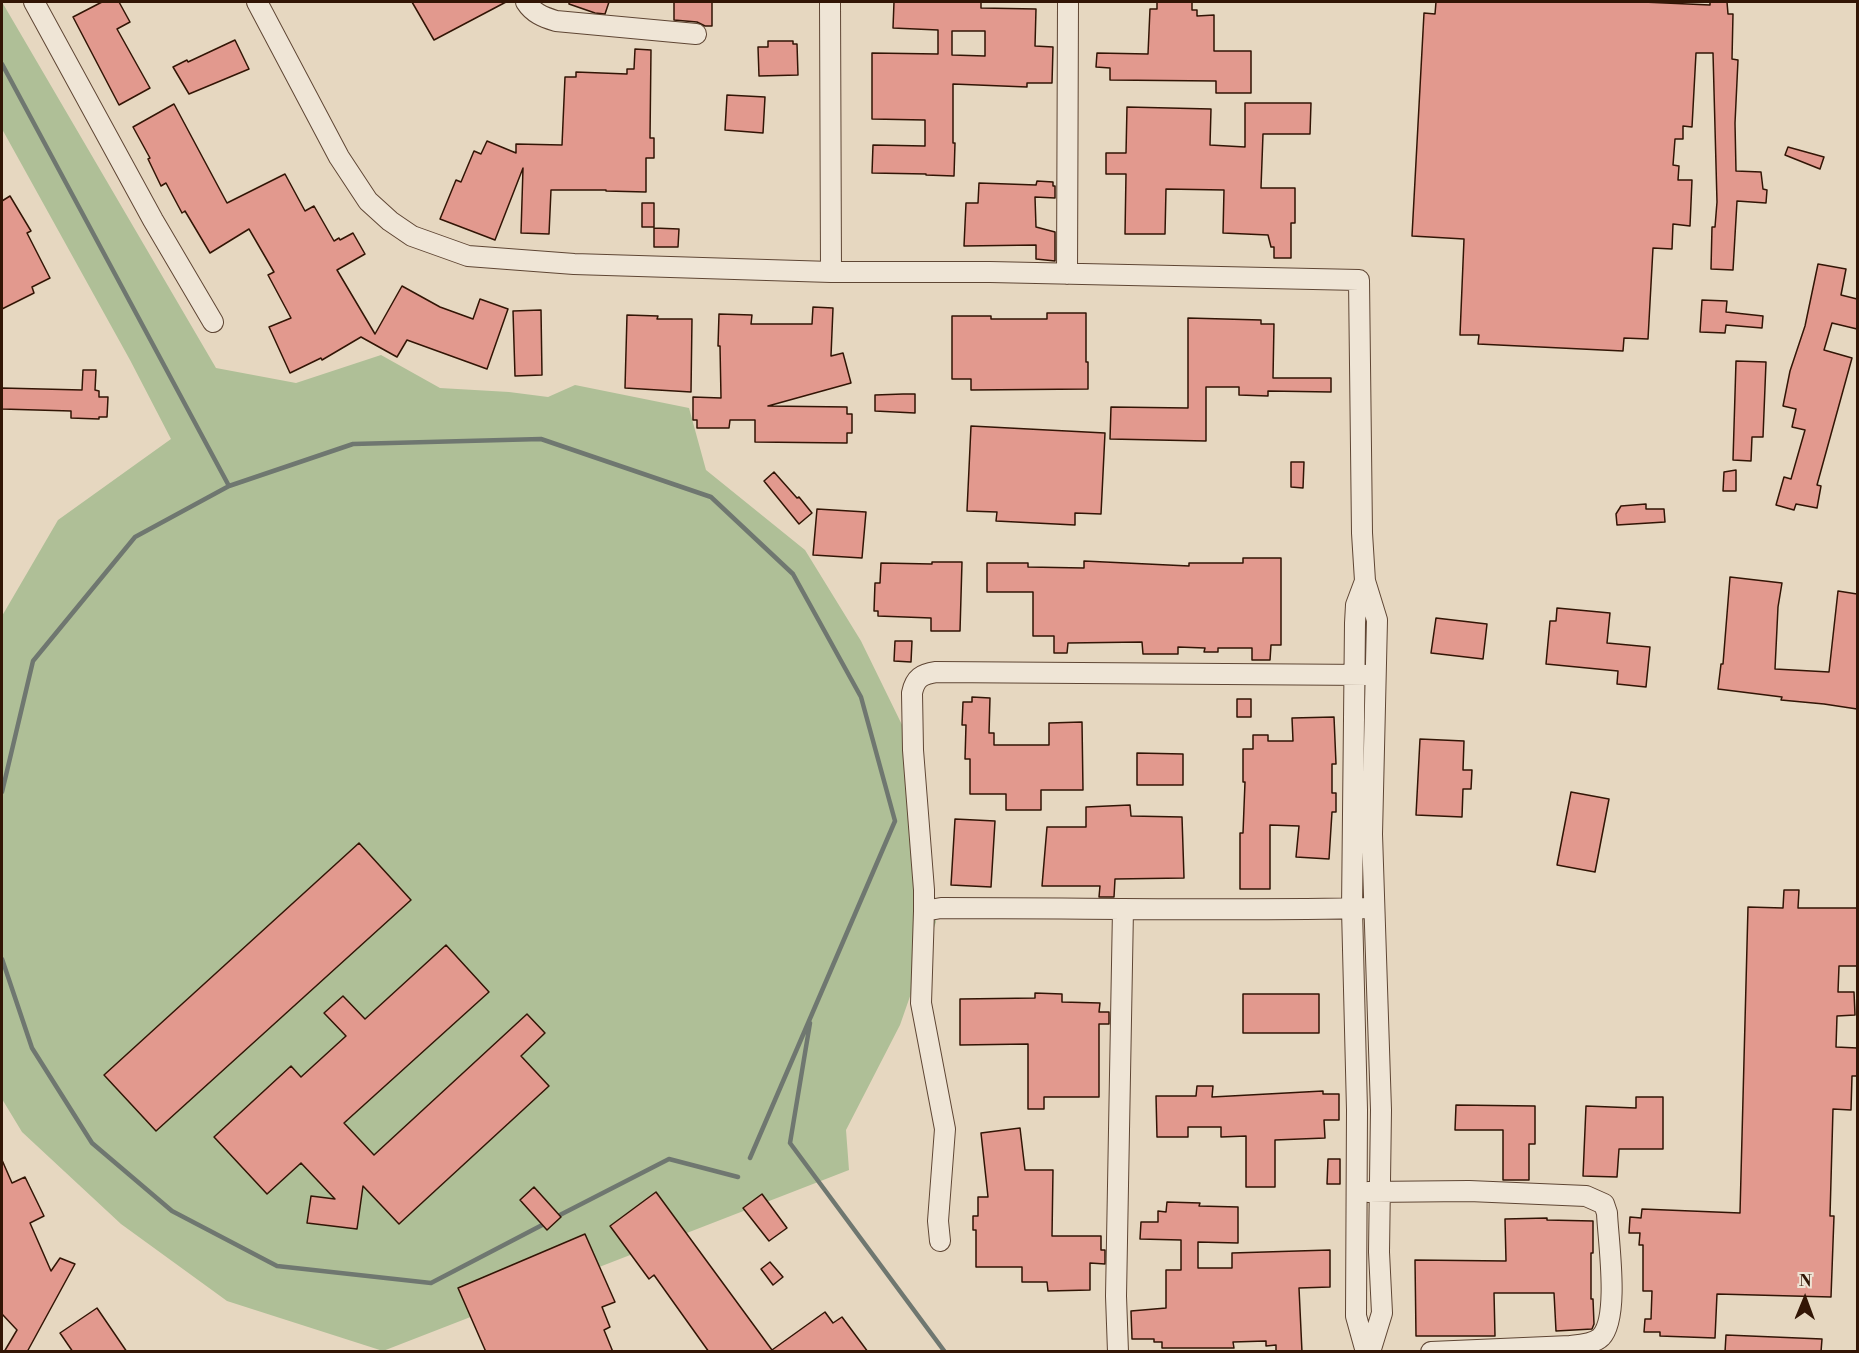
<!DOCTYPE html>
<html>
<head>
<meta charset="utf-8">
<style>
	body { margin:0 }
	#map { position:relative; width:1859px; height:1353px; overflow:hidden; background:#e6d7c0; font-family:"Libre Bodoni",serif }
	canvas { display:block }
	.frame { position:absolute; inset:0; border:3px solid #321505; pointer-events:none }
	.north { position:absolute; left:1775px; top:1269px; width:60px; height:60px; -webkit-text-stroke:4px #efe5d6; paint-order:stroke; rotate:1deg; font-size:16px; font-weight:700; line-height:24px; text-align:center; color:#321505 }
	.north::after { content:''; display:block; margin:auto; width:21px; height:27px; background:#321505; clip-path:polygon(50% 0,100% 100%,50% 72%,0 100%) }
</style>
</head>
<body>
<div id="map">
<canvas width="1859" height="1353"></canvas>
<div class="frame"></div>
<div class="north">N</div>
</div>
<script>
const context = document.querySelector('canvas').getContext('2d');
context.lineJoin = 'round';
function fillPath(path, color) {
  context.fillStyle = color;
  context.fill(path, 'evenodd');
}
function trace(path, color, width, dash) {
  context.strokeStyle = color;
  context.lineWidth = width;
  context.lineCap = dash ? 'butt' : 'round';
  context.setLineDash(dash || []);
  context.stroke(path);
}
const green = new Path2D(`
	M2,2L216,368L296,383L381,355L440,388L509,392L548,397L575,385L689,408L706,470L805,550L861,641L905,731L936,922L900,1025L846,1130L849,1170L383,1351L227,1301L121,1224L22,1132L2,1099V616L58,520L171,439L130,360L2,129Z`);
const stream = new Path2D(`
	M2,64L229,486
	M2,792L33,661L135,537L229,486L353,444L541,439L711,497L793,574L861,697L895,821L750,1158
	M2,959L32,1048L92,1143L172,1211L277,1266L431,1283L546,1223
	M810,1023L790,1143L945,1352
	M556,1217L669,1159L738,1177`);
const building = new Path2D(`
	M102,2H119L130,22L117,29L150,88L119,105L73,17Z
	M412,2H506L434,40Z
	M569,2H609L605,14L595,13L569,4Z
	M674,2H712V26H705L697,22L674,20Z
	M894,2H981V8L1036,9L1035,46L1053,47L1052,83H1027V87L953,84V143H955L954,176L926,175V174L872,173L873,145L925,146V120L872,119V53L938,54V30L893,28ZM952,31H985V56L952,55Z
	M1157,2H1192V10H1197V16L1214,15V51H1251V93H1216V81L1110,80V68L1096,67L1097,53L1148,54L1150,9H1157Z
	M1436,2H1643L1710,5V2H1727L1728,14H1733L1732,59L1738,60L1735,123L1736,171L1761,172L1763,189L1767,190L1766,203L1737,201L1733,270L1711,269L1712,227H1715L1717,202L1713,53H1696L1692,127L1683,126V139H1675L1673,165L1679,166L1678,180H1692L1690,226L1673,224L1672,249L1653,248L1648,339L1624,338L1623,351L1478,344L1479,335H1460L1464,239L1412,236L1424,13L1435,14Z
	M235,40L249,69L189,94L173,67L187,60L188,62Z
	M768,41H793V44H797L798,75L759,76L758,47H768Z
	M635,49L651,50L650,138H654V158H646V192L606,191V190H551L549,234L521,233L523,168L495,240L440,219L456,180L461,182L474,151L481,154L487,141L516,153V144L562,145L565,77H576V72L627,74V69H634Z
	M727,95L765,97L763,133L725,130Z
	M1245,103H1311L1310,134H1263L1261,188H1295V223H1291V258H1274V247H1271L1268,235L1223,233L1224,190L1166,189L1165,234H1125L1126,174H1106V153H1126L1127,107L1211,109L1210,145L1245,147Z
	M174,104L227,203L285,174L305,211L314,206L334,241L339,238L340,240L353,233L365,254L337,270L375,334L402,286L440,307L473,319L480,299L508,309L487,369L407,340L397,357L361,337L322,360L321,358L290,373L269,327L291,318L268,275L274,272L249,229L210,253L185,211L182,213L166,183L161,186L148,159L150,158L133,127Z
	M1788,147L1824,157L1820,169L1785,155Z
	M1037,181L1053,182V186H1055V198L1035,197L1036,227L1055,232V261L1036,259V245L964,246L966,203H978L979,183L1036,185Z
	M10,196L31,231L27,233L50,278L32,287L34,293L2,309V201Z
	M642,203H654V227H642Z
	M654,228L679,229L678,247H654Z
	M1818,264L1846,269L1841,295L1857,299V329L1832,323L1824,350L1852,358L1817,485L1821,486L1817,508L1796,504L1794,510L1776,505L1784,477L1791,479L1805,430L1792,427L1796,409L1783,406L1790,371L1805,326Z
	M1702,300L1727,301L1726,312L1763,316L1762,328L1726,325L1725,333L1700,332Z
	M813,307L833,308L831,356L843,353L851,383L768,406L847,407V414H852V433H847V443L755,442V420H730L729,428H697V420H693V397L721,398L720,346H718L719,314L752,315L751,324H812Z
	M541,310L542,375L515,376L513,311Z
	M1047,313H1086V362H1088V389L971,390V379H952V316H991V319H1047Z
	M627,315L658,316L657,319H692L691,392L625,388Z
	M1188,318L1261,320V324H1274L1273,378H1331V392L1268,391V396L1239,395V387H1206V441L1110,439L1111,407L1188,408Z
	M1736,361L1766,362L1763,437H1752L1751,461L1733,460Z
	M83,370H96L95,390L99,391V397H108L107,417H99V419L71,418V411L2,409V388L82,390Z
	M903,394H915V413L875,411V395Z
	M971,426L1105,433L1101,514L1075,513V525L996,521L997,512L967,511Z
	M1291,462H1304L1303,488L1291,487Z
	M1736,470V491H1723L1724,472Z
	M774,472L797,498L799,497L812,513L799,524L764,481Z
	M1646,504V509H1664L1665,522L1617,525L1616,514L1621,506Z
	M817,509L866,512L862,558L813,555Z
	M1243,558H1281V645H1271L1270,660H1252V648H1218V652H1204L1205,648L1178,647V654H1143L1142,642L1068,643L1067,653H1054V636H1033V592H987V563H1028V567L1084,568V561L1189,566V563H1243Z
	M932,562H962L960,631H931V618L878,616V611H874L875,583H880L881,563L932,564Z
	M1730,577L1782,583L1778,607L1775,669L1829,672L1838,591L1857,594V709L1824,704L1781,700L1782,697L1718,689L1721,664H1723Z
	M1557,608L1610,613L1607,643L1650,647L1646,687L1617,684L1618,671L1546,664L1550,621H1556Z
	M1436,618L1487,624L1483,659L1431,653Z
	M895,641H912L911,662L894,661Z
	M972,697L990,698L989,733H994V745H1049V723L1082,722L1083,790H1041V810H1006V794H970V759H965L966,725H962L963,702H972Z
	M1237,699H1251V717H1237Z
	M1334,717L1336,764H1332V793H1336V812H1332L1329,859L1296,857L1299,826L1270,825V889H1240V833H1243L1245,782H1243V749H1253V735H1268V741H1293L1292,718Z
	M1420,739L1464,741L1463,770H1472L1471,789H1463L1462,817L1416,815Z
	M1137,753L1183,754V785H1137Z
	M1571,792L1609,799L1595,872L1557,865Z
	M1130,805L1131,816L1182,817L1184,878L1115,879L1114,897H1099L1100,886H1042L1047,827H1086V807Z
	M955,819L995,821L991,887L951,885Z
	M359,843L411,900L156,1131L104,1075Z
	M1784,890H1799L1798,908H1857V966H1839L1838,992H1854L1855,1015L1837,1016L1836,1047L1857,1048V1076H1852L1851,1110L1833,1109L1830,1216H1834L1831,1297L1717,1294L1715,1338L1660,1336V1332H1644L1645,1319H1651L1652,1291H1643V1245H1639L1640,1233H1629L1630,1217L1641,1218L1642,1209L1740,1213L1748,907L1783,908Z
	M446,945L489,992L344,1123L374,1155L527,1014L545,1033L521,1056L549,1086L399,1224L363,1186L357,1229L307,1223L311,1196L335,1199L301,1163L267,1194L214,1137L291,1066L301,1077L346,1036L324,1013L343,996L365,1019Z
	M1035,993L1062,994V1002L1100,1003L1099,1012H1109V1024H1099V1097H1044V1109H1028V1044L960,1045V999L1035,998Z
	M1243,994H1319V1033H1243Z
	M1197,1086H1213L1212,1097L1323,1091V1094H1339V1120H1324L1325,1138L1275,1140V1187H1246V1136L1221,1137V1127H1188V1137H1157L1156,1096H1196Z
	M1636,1097H1663V1149H1619L1617,1177L1583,1176L1586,1106L1636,1108Z
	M1456,1105L1535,1106V1144H1529V1180H1503V1130H1455Z
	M1020,1128L1025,1170H1053L1052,1236H1101V1250H1105V1264L1090,1263V1290L1048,1291L1047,1282H1022V1267H976V1230H973V1216H978V1197H988L981,1133Z
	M1328,1159H1340V1184H1327Z
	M2,1160L12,1183L25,1177L44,1216L30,1223L51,1271L60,1258L75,1264L27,1352H4L17,1330L2,1314Z
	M534,1187L561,1217L547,1230L520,1200Z
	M656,1192L772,1350L825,1312L833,1323L842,1317L868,1352H709L654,1275L649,1279L610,1226Z
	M762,1194L787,1228L769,1241L743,1208Z
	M1167,1202L1200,1203L1199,1206L1238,1207V1243L1198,1242V1268H1232V1253L1330,1250V1287L1299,1288L1302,1352H1276V1345L1266,1346V1341L1233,1342L1234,1348H1162V1342H1154V1339H1132L1131,1311L1166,1308V1270H1181V1240L1140,1239L1141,1222H1158V1211L1166,1212Z
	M1547,1218V1220L1593,1221V1253H1591V1299H1593L1594,1324L1592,1329L1556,1331L1554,1293H1494L1495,1336H1416L1415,1260L1506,1261L1505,1219Z
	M585,1234L615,1302L602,1307L610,1327L604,1330L613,1352H486L458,1288Z
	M770,1262L783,1277L773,1285L761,1269Z
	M97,1308L127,1352H73L60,1333Z
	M1726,1335L1822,1339L1821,1352H1725Z`);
const minor = new Path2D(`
	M34,2L153,220L213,322
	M257,2L339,157L368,201L390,221L412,236L468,256L574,264L831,272H990L1359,280L1362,533L1365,581L1377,620L1372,834L1381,1110L1379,1252L1382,1313L1370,1352
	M526,2C533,13 543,17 556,21L696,34
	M830,2L831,272
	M1067,274L1068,2
	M1365,581L1356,605L1355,623L1352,909L1357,1110L1356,1316L1366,1352
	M924,911V890L913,750L912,693C915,678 922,674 936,672L1369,675
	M1368,1192L1469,1191L1586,1196L1604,1204L1607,1213C1608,1240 1620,1317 1601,1337C1594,1344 1579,1345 1570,1346L1431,1352
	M940,1241L938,1221L945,1129L921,1003L924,911L941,908C1085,908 1229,911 1373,908
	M1118,1352L1116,1296L1123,909`);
fillPath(green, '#afbf97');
trace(stream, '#6f7770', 4.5);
fillPath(building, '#e2998e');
trace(building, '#321505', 1.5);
trace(minor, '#5f4634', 22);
trace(minor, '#efe5d6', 20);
</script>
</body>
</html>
